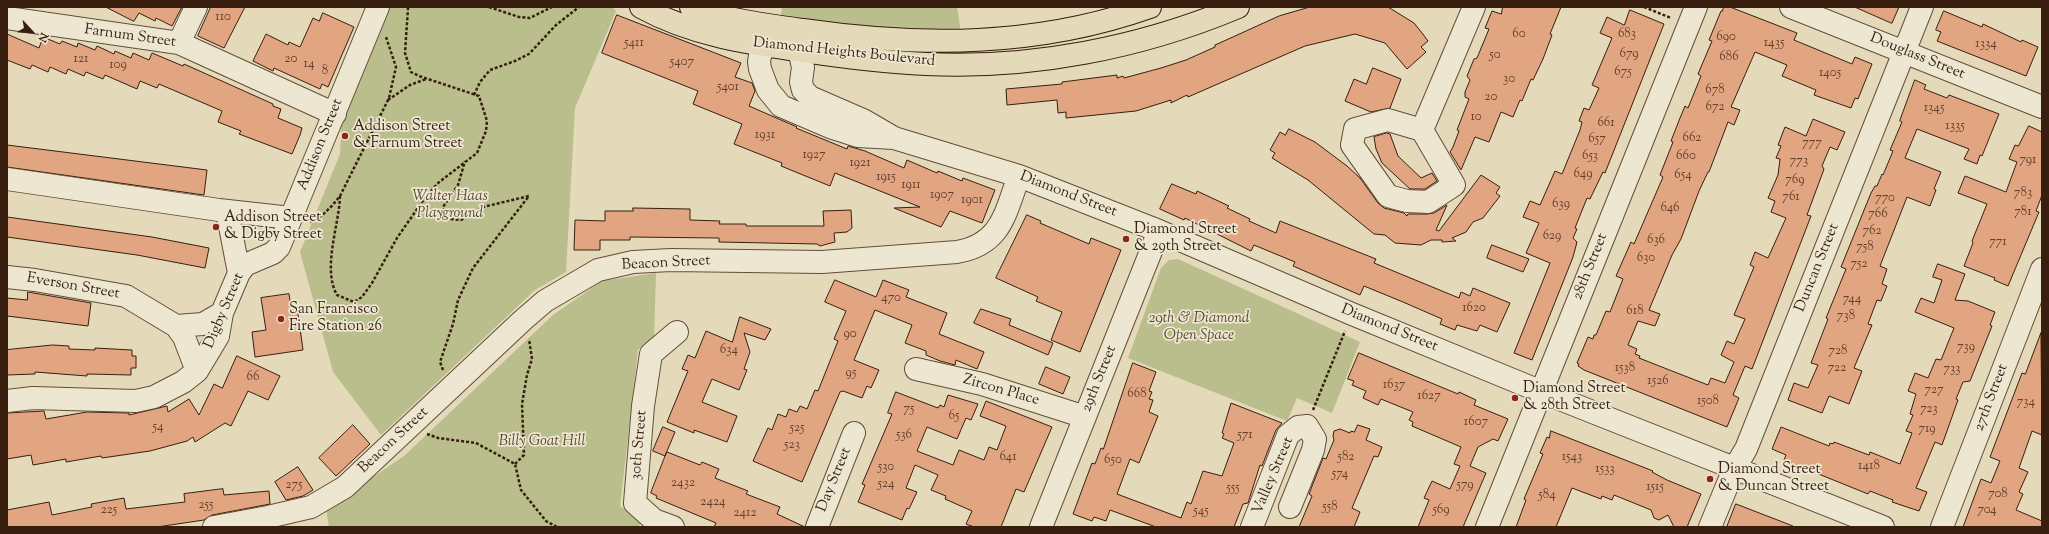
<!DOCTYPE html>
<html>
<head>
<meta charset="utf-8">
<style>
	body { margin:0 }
	#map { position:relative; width:2049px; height:534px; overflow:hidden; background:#e4dab9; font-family:"Sorts Mill Goudy",serif }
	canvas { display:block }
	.frame { position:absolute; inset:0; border:8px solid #381e0f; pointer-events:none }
	.north { position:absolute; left:12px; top:12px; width:40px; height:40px; -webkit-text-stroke:3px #ede7d2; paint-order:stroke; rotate:116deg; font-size:11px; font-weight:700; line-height:16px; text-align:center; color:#381e0f }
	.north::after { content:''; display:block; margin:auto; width:14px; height:18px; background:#381e0f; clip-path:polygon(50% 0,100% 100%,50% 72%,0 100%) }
</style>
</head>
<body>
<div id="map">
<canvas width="2049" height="534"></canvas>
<div class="frame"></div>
<div class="north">N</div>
</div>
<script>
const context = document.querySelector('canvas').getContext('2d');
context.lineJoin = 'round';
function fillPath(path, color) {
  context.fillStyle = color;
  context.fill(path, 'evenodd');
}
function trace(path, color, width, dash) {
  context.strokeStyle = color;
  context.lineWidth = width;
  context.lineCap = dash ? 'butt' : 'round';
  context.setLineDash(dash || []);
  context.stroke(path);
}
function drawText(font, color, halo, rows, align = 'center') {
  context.font = font + ' "Sorts Mill Goudy",serif';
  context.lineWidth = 3.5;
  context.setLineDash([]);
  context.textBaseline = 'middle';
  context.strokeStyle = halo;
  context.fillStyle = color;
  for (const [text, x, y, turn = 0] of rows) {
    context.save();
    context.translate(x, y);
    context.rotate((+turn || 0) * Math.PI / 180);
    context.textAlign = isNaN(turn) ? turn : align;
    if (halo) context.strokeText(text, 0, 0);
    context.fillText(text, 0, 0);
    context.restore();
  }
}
const green = new Path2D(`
	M387,7H612L616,11L575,108L566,272L535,290L381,435L333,372L300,252L340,154L342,115Z
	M782,7H957L961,32L844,28L781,17Z
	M1178,259L1360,342L1332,413L1297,398L1287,421L1128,358L1161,268L1169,260Z
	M656,273L654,339L638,350L620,506L641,521L639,527H329L326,509L404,456L553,315L602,281Z`);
const building = new Path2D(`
	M106,7H182L172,26L156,18L155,21L139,13L134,21Z
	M211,7H245L224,48L198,36Z
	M1310,7H1388L1414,23L1422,33L1428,41L1421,47L1426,52L1407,69L1385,43L1355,34L1305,46L1188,97L1187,95L1171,103V100L1136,111L1066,118V112L1058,113L1057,100L1007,105L1006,89L1062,84V82L1117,75V78L1123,76L1124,78L1161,68L1186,60L1215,47V45L1224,41L1279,16Z
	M1503,7H1561L1550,34L1552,35L1543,59L1533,80L1531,79L1522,101L1520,100L1513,117L1501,112L1489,142L1475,137L1461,170L1450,152L1453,147L1459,131L1457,130L1469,99L1465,97V92L1470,80L1467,76L1474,59L1477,58L1489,29L1485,28L1492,11L1501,14Z
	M1724,7H1730L1797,33L1794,40L1852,64L1855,57L1872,64L1858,99L1855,98L1851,108L1814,95L1816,90L1782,76L1787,65L1755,52L1731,107L1740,110L1734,125L1728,122L1709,172H1708L1699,191L1681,239L1672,255L1649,310L1660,314L1655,326L1638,321L1628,345L1637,349L1635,354L1640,356L1639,358L1672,371L1708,385L1711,378L1725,383L1734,362L1721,355L1727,341L1734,344L1745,319L1734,315L1754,267L1750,265L1755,252L1768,258L1786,218L1771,212L1775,201L1768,198L1778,175L1780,159L1776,158L1781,146L1778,145L1785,127L1806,136L1813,119L1845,132L1837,150L1830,147L1822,166L1824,169L1807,215L1811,216L1752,369L1745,366L1733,395L1739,398L1727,427L1584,370L1578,366L1579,364L1577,363L1588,337L1593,339L1594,335H1596L1606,311L1610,312L1623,279L1616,276L1631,242L1634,244L1663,177L1660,175L1673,142L1671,141L1680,118L1685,106L1688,108L1701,76L1698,74L1712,41L1709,40L1721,11H1722Z
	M1855,7H1899L1892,23Z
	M1630,10L1664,24L1605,173L1603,172L1590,199L1587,198L1575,228L1577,229L1573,238L1577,242L1573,257L1532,360L1514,353L1550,263L1526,253L1539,223L1523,217L1530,201L1540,205L1555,171L1562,174L1580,130L1582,122L1579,121L1584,108L1589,110L1599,88L1592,85L1612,38L1600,33L1607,17L1624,25Z
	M1944,11L1982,27L1983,24L2021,42L2022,40L2038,47L2026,76L1937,41L1941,32L1936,30Z
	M323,13L354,27L328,87L322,84L320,89L274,68L273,71L253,61L266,34L288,45L289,42L300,47L313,18L319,21Z
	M617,15L741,63L735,77L752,83L755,91L749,106L797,127L796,128L847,149L848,146L865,151L904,168L907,160L937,173L938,171L962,181L963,178L995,190L982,223L950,211L941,227L894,208L920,207L835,173L830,186L781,166L782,163L734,144L742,124L693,104L698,91L602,53Z
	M7,34L39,48L43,37L60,44L62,41L77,47L78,43L95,50L97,46L114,54L115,51L131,58L133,53L149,60L152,53L183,66L184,64L273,104V106L281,109L278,118L302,128L300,135L292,154L239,134L241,131L218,122L222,111L159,84L157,88L140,81L137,89L105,75L103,79L86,72L84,76L68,69L66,74L50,67L48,72L32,65L30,69L7,60Z
	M1373,68L1401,79L1390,108L1371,112L1345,101L1354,79L1366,84Z
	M1915,80L1926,85L1924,89L1947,98L1949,95L1999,114L1982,156L1980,155L1977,164L1964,159L1969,149L1917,129L1905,158L1941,172L1934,189L1936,190L1930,206L1907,197L1880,266L1887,269L1882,284L1887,286L1881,301L1877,300L1868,324L1872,325L1854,368L1862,371L1849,404L1829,396L1822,413L1788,400L1794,383L1808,388L1818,365L1811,363L1828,319L1826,318L1846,269L1841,267L1871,193L1875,186H1877L1882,174L1883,175L1893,151L1890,150L1902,122L1900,121Z
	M2029,126L2042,132V195L2036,211L2039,212L2008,286L1994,280L1995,278L1964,266L1973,243L1972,241L1987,204L1958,193L1965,176L2006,192L2017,162L2009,159L2015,145L2018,146Z
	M1289,129L1315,142L1347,166L1360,178L1378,203L1384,208L1404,213L1407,216L1408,214H1427L1434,213L1447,205L1436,230L1439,231L1481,175L1500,187L1496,193L1500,196L1483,218L1473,222L1466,232L1452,238L1456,241L1442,242V240H1431L1421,245L1395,243L1385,235L1374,234L1308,180L1272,158L1275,153L1270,150L1280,132L1285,135Z
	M1387,133L1390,134L1398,156L1421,178L1432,173L1437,181L1425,189H1410L1382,163L1376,149L1374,137Z
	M7,145L207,170L204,195L7,167Z
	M1172,184L1196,194L1197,191L1229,206L1227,208L1250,219L1249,221L1276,233L1280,221L1376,259L1374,263L1459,298L1461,292L1470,296L1473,288L1510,303L1497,332L1480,325L1477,331L1457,325L1455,330L1440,324L1442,319L1403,302L1364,286L1360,295L1293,266L1295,262L1254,245L1251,251L1185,218L1184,220L1160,209Z
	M633,208L690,209V220L720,221L719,224H746V226H824L823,211L851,210L852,228L847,232L834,233L835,242L820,246L817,244L719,242V238L630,237V240H600V250H574L575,220L605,221V211H633Z
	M1027,215L1041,221L1040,223L1089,244L1091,238L1121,250L1080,352L1051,340L1062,312L1036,301L1038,297L996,278Z
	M7,217L152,237L209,248L205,268L137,255L7,237Z
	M1492,245L1529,259L1523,272L1487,258Z
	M1938,264L1965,274L1955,300L1968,301L1995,312L1990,325L1992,326L1970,381L1963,382L1956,399L1958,400L1942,445L1935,442L1916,488L1927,492L1919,511L1892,502L1893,500L1870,491L1868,494L1784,460L1786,455L1772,449L1781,427L1829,446L1830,443L1833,444L1834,442L1869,455L1870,452L1900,464L1912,433L1906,431L1913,415L1910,414L1916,394L1908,391L1915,373L1928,378L1936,359L1941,360L1954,328L1915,312L1921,298L1934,303L1942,280L1933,277Z
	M835,280L876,297L883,280L909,290L906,297L947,313L939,334L984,352L977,369L956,360L955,365L940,361L926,355V351L905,343L912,325L875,310L854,360L879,370L871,388L867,386L862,398L843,391L840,392L802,482L753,461L768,428L772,430L778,414L786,417L789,409L797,412L800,406L807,409L815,390L818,391L838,341L834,339L846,311L825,302Z
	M28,292L91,303L88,326L7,316V298L27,300Z
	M289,294L291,307L297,306L303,350L255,357L252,332L266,330L261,298Z
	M981,309L1011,319L1009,325L1053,343L1048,355L974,323Z
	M740,317L771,329L765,340L744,333L750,352L744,369L747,370L739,390L712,379L702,402L737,416L727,442L694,430V433L667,422L688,371L682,369L688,355L695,358L706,331L732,342Z
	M2041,333L2042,435L2032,431L2019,468L2028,472L2019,492L2023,494L2016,510L2042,521V527H1963L1981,479L1991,483L2000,461L1990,457L2022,373L2025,374Z
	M53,345L69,346V349L95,350V348L132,350V356H136V368H131V375L87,374V376L35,372V374L7,375V350Z
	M1359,353L1458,394L1459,392L1476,400L1474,405L1508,419L1498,441L1493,439L1478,447L1470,466L1486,473L1463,527H1418L1429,500L1424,498L1432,481L1450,489L1460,466L1454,464L1461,447L1412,426L1413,422L1409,420L1413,412L1381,399L1378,405L1363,398L1366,391L1352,385L1354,381L1348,379Z
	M237,356L280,376L268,400L248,391L231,426L225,423L195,442L193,437L187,441L150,451L102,458L101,456L66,462V459L33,465L31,455L7,459V413L44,411L46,419L87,412L129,413V415L167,406L168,412L189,399L199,415L214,384L222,388Z
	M1133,363L1156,372L1149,391L1152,392L1149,399L1153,400L1149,412L1158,416L1139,463L1130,459L1117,494L1181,518L1187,502L1191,504L1203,471L1222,476L1234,443L1222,438L1224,434L1222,433L1231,403L1282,423L1276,430L1262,466L1260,465L1248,503L1243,504L1234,527H1156L1110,510L1106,521L1094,517L1092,521L1073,514L1092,463L1095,464L1101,448L1103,449Z
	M1046,367L1070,377L1063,394L1039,384Z
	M896,392L938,408L940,405L944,407L948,395L978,404L971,420L966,418L957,439L927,427L917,451L953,465L959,450L984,460L989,447L997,450L1006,426L980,416L986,401L1052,427L1024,492L1016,489L1001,527H974L966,524L972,511L945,499L946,496L931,490L938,475L915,465L906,488L917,492L909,509L907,508L902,520L858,502L865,485L862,484L892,414L888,413Z
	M353,425L370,444L336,476L319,458Z
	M1358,425L1370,429L1366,440L1382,447L1378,457L1374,456L1352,508L1360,512L1354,527H1299L1312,496L1309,494L1323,458L1326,459L1334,440L1333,436L1334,431L1340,429L1350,433L1351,431L1354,432Z
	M663,427L675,432L665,456L653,451Z
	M1551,431L1653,471L1652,472L1667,480L1701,494L1687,527H1674L1668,515L1659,520L1654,518L1651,510L1614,495L1612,500L1602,496L1601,499L1572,488L1556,527H1516L1526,500L1524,499L1543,454L1540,453L1547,437L1549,438Z
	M667,452L700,465L702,462L719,469L715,478L748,491L746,494L780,507L777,514L805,527H714L716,523L656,498L657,496L651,493Z
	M298,467L313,490L303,496L286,500L275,482Z
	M223,489L224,495L269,491L270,504L212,515L204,520L157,527H7V510L49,502L52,515L92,507L91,504L124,498L126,509L185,502L184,494Z
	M1736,504L1793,526L1792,527H1727Z`);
const path = new Path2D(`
	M489,7L519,17L530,18L552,7
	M1644,7L1671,18
	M474,95L480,82L490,70L515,61L529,54L556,25L579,7
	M388,100L410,85L426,79
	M340,196C339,226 322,269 337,295L354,302L362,297L372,283L397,238L422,202L438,183L477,153L486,131L487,121L479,96L419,76L411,72L405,53L408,8
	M310,222C324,216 331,207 340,196L389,98L396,67L386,37
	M443,370L440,362L453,324L458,300L473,268L529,196L483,207L461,220L451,219L444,216L443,207L458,185L465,161
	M1313,410L1345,331
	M427,434L438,438L476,443L515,464L521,490L546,521L557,527
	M515,464L524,455L522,404L527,375L532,359L529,339`);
const minor = new Path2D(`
	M1791,7L2042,107
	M7,18L179,43L335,114
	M179,43L196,7
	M1388,120L1422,130L1454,185L1428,202L1407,201L1388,196L1352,145L1355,129Z
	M1422,130L1474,7
	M894,138L863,120L810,97L803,90L801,82L803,67L799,50L787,28L766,46L760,55L759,62L760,69L768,90L781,106L830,127L858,136L894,138L1019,176L1159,231L1352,314L1542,392L1883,527
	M7,179L219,210L291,218
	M227,211L239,273
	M7,277L35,280L126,296L176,326L184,337L197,371
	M176,326L203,324L222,313
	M916,369L982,384L1085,417
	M7,401L33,398L136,401L154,397L183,382L197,371L218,336L222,313L239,273L245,265L273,253L279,247L378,7
	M214,527L268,517L311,507L345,487L523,320L545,301L598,270L633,262L671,260L822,262L957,252C1002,244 1005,213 1019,176
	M673,527L654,520L635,503L643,406L651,354L677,332
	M817,527L854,433
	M1041,527L1159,231
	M1252,527L1288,435L1298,427L1307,426L1315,439L1313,450L1290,507
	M1487,527L1696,7
	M1710,527L1734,469L1746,449L1922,7
	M1942,527L2042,269`);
const major = new Path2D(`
	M641,7C692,35 747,43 804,51C844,57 885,62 926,64C1032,69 1140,48 1238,7
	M691,7C727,20 766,25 803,30C921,47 1037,47 1150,7`);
const markers = [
	[345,136,4,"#8f2418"],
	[216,227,4,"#8f2418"],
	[1126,239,4,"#8f2418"],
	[281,319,4,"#8f2418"],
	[1515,398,4,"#8f2418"],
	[1710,479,4,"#8f2418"]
];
const numberNames = [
	["110",223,18],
	["60",1519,35],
	["683",1627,35],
	["690",1726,38],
	["5411",634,44],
	["1435",1774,44],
	["1334",1986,45],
	["679",1629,55],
	["50",1495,56],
	["686",1729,58],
	["121",81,60],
	["20",291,60],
	["5407",682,63],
	["14",309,65],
	["109",118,66],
	["8",325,72],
	["675",1623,73],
	["1405",1830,74],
	["30",1509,80],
	["5401",728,88],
	["678",1715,91],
	["20",1491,98],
	["672",1715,108],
	["1345",1934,109],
	["10",1476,118],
	["661",1606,124],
	["1335",1955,127],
	["1931",765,136],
	["662",1692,139],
	["657",1597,140],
	["777",1812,144],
	["1927",814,156],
	["653",1590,157],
	["660",1686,157],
	["791",2028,161],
	["773",1799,162],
	["1921",860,164],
	["649",1583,175],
	["654",1683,176],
	["1915",886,178],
	["769",1795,181],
	["1911",911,186],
	["783",2023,194],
	["1907",942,196],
	["761",1791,198],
	["770",1885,199],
	["1901",972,201],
	["639",1561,205],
	["646",1670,209],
	["781",2023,213],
	["766",1878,215],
	["762",1872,232],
	["629",1552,237],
	["636",1656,241],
	["771",1998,243],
	["758",1865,248],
	["630",1646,259],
	["752",1859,265],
	["470",891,299],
	["744",1852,300],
	["1620",1474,309],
	["618",1635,312],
	["738",1846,317],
	["90",850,335],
	["739",1966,348],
	["634",729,351],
	["728",1838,352],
	["1538",1625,369],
	["722",1837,369],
	["733",1952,370],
	["95",851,374],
	["66",253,378],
	["1526",1658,382],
	["1637",1394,386],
	["727",1934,391],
	["668",1137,395],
	["1627",1429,397],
	["1508",1708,402],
	["734",2026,403],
	["75",909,410],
	["723",1929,410],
	["65",954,417],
	["1607",1476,423],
	["54",158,428],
	["525",797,429],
	["719",1927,430],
	["536",904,436],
	["571",1245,436],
	["523",792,446],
	["641",1008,458],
	["582",1346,458],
	["1543",1572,458],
	["650",1113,461],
	["1418",1869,467],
	["530",886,468],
	["1533",1605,470],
	["574",1340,475],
	["2432",683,484],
	["524",886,485],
	["275",294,486],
	["579",1465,486],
	["1515",1655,488],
	["555",1233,489],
	["708",1998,495],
	["584",1547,496],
	["2424",713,503],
	["255",206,506],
	["558",1330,508],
	["225",109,511],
	["569",1441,511],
	["704",1987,511],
	["545",1201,512],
	["2412",745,514]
];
const streetNames = [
	["Farnum Street",130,37,8],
	["Diamond Heights Boulevard",844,53,6],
	["Douglass Street",1917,57,22],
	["Addison Street",321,145,-68],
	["Diamond Street",1068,195,21],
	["Beacon Street",666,264,-3],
	["28th Street",1591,267,-68],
	["Duncan Street",1818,268,-68],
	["Everson Street",73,287,10],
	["Digby Street",225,311,-67],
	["Diamond Street",1389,329,22],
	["29th Street",1100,379,-68],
	["Zircon Place",1001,391,16],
	["27th Street",1992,398,-69],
	["Beacon Street",394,441,-43],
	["30th Street",640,445,-85],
	["Valley Street",1274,476,-67],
	["Day Street",835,480,-68]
];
const poiNames = [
	["Addison Street",353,127],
	["& Farnum Street",353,144],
	["Addison Street",224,218],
	["& Digby Street",224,235],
	["Diamond Street",1134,230],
	["& 29th Street",1134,247],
	["San Francisco",289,310],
	["Fire Station 26",289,327],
	["Diamond Street",1523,389],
	["& 28th Street",1523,406],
	["Diamond Street",1718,470],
	["& Duncan Street",1718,487]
];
const parkNames = [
	["Walter Haas",450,197],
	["Playground",450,214],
	["29th & Diamond",1199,319],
	["Open Space",1199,336],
	["Billy Goat Hill",542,442]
];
fillPath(green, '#b9be8c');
fillPath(building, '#e2a581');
trace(building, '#381e0f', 1);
trace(minor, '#634d3a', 24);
trace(major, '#381e0f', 24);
trace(path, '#381e0f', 2.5, [3, 2]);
trace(minor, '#ede7d2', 22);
trace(major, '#e4dab9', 22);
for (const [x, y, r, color] of markers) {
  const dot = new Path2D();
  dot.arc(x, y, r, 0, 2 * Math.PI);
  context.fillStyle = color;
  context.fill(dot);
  trace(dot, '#ede7d2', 1.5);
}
drawText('13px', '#62402c', null, numberNames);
drawText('15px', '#381e0f', '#ede7d2', streetNames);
drawText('15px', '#381e0f', '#ede7d2', poiNames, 'left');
drawText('italic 15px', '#58462e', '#ede7d2', parkNames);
</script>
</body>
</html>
